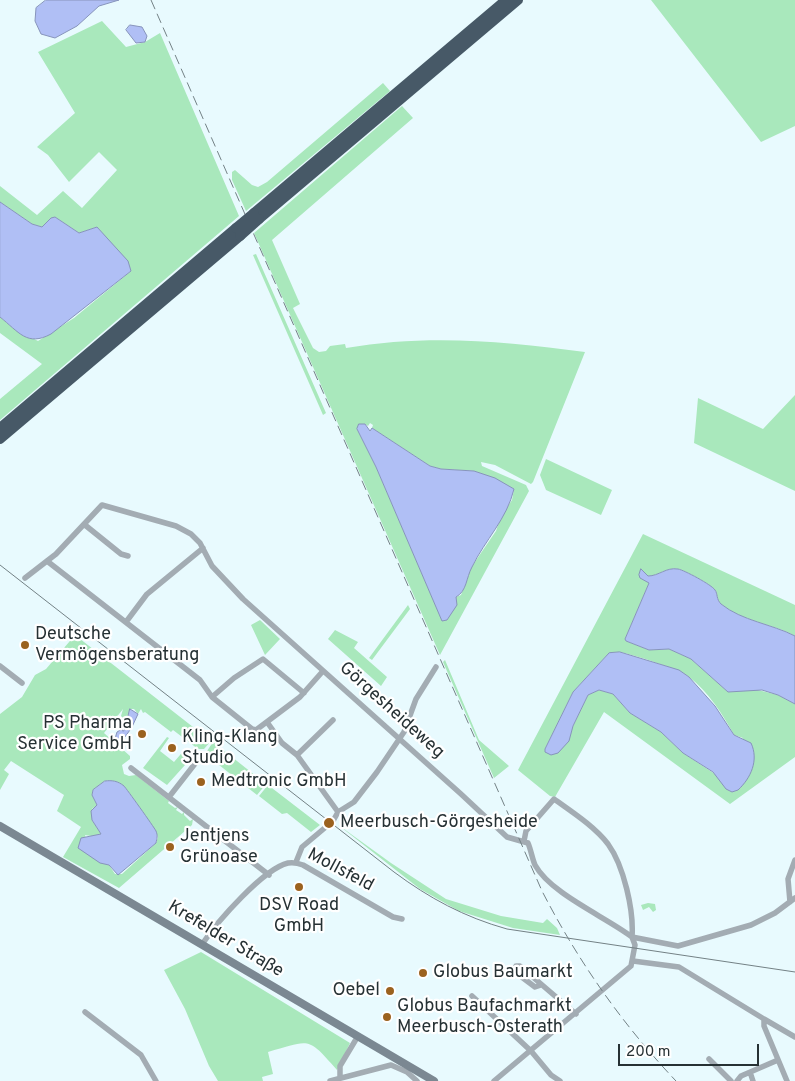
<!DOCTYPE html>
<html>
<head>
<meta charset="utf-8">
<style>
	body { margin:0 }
	#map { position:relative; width:795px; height:1081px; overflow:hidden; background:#e8fafe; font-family:Overpass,sans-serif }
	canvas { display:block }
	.scale { position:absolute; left:618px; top:1044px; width:141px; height:22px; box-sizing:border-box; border:2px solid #263134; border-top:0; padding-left:6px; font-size:15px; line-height:18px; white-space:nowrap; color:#263134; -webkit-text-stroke:4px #fff; paint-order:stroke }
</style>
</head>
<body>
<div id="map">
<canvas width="795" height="1081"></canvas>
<div class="scale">200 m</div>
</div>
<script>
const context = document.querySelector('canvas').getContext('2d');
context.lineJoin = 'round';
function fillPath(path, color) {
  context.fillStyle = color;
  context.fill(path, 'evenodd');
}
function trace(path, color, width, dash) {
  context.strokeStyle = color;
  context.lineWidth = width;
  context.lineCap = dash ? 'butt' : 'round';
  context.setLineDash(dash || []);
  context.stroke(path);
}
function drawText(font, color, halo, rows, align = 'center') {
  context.font = font + ' Overpass,sans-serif';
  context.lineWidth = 4.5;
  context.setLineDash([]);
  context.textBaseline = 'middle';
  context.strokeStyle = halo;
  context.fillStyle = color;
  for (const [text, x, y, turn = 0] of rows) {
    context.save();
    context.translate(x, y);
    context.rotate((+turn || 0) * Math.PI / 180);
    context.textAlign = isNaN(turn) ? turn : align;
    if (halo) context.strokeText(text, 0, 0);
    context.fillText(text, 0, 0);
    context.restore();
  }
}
const green = new Path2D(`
	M651,0H795V126L761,142Z
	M102,21L126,47L145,42L160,33L239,216L0,420V399L42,364L0,333V317L15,329L38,341L74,318L131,271L97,227L79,233L55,217L42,227L32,224L0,202V186L37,215L63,191L82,208L117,170L99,152L69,182L48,155L37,147L75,113L38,52Z
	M383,83L390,91L246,211L232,180V172L235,170L252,185L258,187L267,182Z
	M402,106L413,118L272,240L300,304L293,308L313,348L319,352L326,351L330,346L345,344L346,348C426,334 505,341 585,352L533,482L531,484L495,465L481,462L482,466L526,485L529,491L440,655L254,233ZM370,423L373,425L372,428L430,466L441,469L474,471L514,489L512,500L501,516L496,531L470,569L461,595L456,597L447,620H442L376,467L357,429L365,424L368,426Z
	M256,254L326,413L323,415L253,255Z
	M795,395V491L694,443L698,398L763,429Z
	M546,459L612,490L601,515L546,490L540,475Z
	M643,534L795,605V636C772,623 742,622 721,604C716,599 718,594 715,590C712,585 684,570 678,569C666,567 659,576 648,576L641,569L649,583L625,639L626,641L649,650L669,649L691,659L728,692L754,689L778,695L795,704V757L730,804L604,712L555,797L550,796L518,770ZM620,652C634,655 679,669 689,677C708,691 723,715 734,735L743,738L715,774L683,753L661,732L630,713L613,694L599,690L588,695L573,726L545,749L573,692L609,653Z
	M408,605L410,609L372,660L369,658Z
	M260,620L280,639L265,655L251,625Z
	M335,630L358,642L354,648L387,677L381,686L328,639Z
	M75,635L211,741L204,749H198L173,730L171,732L145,712L143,713L141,709L138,714L134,709H131L126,721L121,716L123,709L104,733L130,756V759L122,765L124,774L129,776L136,775L169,801L168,803L175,808L178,807L176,810L182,814L184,812V815L190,821L193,819L192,825L119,888L63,857L81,827L57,811L64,795L11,761L4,770L9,774L0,790V714L22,697L35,675L46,669ZM105,781C112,780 117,781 123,786C128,789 155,830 158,837L156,843L122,874H115L109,865C92,860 90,851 85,835L97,837L101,834L92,820V809L97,805L92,795L93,790Z
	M445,660L479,740L509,766L494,778L443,662Z
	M167,737L169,738L160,751L174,762L186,748L194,755L167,785L143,768Z
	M213,742L266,784L257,795L209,757L207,751Z
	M268,785L320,825L311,832L287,813L282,814L259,796Z
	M337,824L391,863L446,899L501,916L543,923L547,919L557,928L560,935L513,928L459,911L420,889Z
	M648,903L655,904L656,910L653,912L649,907L643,910L641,905Z
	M201,952L350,1043L337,1070C307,1036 311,1040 268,1052L273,1074L262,1077L263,1081H218L209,1066L185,1009L164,970Z`);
const water = new Path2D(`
	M46,0H119L99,6L77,26L55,38L41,34L35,21L36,8Z
	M130,25L142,27L147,36L145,42L136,43L126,30Z
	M0,202L32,224L42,227L51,218L55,217L79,233L97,227L128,261L131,271L51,334C27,347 19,332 0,317Z
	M359,424H365L370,431L372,428L430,466L441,469L474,471L495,478L514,489C507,519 485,540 472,567C466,578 467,591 456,597L457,605L447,620L442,621L376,467L357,429Z
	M641,569L648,576C659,576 666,567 678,569C684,570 712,585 715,590C718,594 716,599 721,604C742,621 772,624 795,636V704L778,695L762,690L728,692L691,659L669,649L649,650L626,641L625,639L649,583L640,578L639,575Z
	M620,652L679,670L689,677L715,706L734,735L751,743C759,760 751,778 738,790L732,792L726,789L713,772L683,753L661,732L630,713L613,694L599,690L588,695L573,726L569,741L558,753L551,755L545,752V749L573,692L609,653Z
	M130,709L138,714L131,729L129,725L126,726Z
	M127,727L130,730L119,745L114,742L117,732L122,729L123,731Z
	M105,781C112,780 118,781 124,786C126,788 154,827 156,831C158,836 157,838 156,843L118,875L109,865L100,863L78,848L81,838L101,834L92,820L91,811L97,805L92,795L93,790Z`);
const minor = new Path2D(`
	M85,525L121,554L128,556
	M47,561L200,680L212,697L252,729L256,730L300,697L323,671
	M25,578L56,554L102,505L176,526L191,534L200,543L212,566L243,599L461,794L507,837L528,843C531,850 532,858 535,865C551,894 606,917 632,937L635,945L631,966L494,1081
	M126,622L147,594L203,548
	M0,666L22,683
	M212,697L234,678L263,659L304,693
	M267,722L282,743L297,755L338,812
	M297,755L333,720
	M131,768L269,875
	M169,797L201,756
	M524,841L526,831L554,799C572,812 594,826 608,844C624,866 634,911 632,937
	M296,862L302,847L333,821L338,812L354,802L377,772L404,732L416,699L436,667
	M790,902L788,879L795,860
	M632,937L678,946L751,925L775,913L795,898
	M203,943C217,922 263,869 288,863C294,862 298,863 303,865L393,917L402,919
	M633,961L679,967L764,1019V1026L787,1081
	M541,985L535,987L515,972L516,966H520L576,1014
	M472,996L531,1051L551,1075L560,1081
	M85,1012L141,1055L156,1081
	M764,1019L795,1037
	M709,1059L731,1081
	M750,1072L753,1081
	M340,1078V1066L358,1036
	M330,1081L391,1065L407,1072L417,1081
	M737,1081L741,1076L778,1060`);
const secondary = new Path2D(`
	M0,826L434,1081`);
const motorway = new Path2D(`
	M254,213L506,0
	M259,219L518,0
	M0,428L236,228
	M0,439L240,236`);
const tram = new Path2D(`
	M0,565L394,872C429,898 464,917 507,929L795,972`);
const rail = new Path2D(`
	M151,0L542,891C578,961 622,1024 676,1081`);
const motorwayBridge = new Path2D(`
	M236,228L254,213
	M240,236L259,219`);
const markers = [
	[25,645,5,"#9b621f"],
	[142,734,5,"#9b621f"],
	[172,748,5,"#9b621f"],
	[201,782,5,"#9b621f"],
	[329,823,6,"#9b621f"],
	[170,847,5,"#9b621f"],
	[299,887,5,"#9b621f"],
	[423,973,5,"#9b621f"],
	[390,991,5,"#9b621f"],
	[387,1017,5,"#9b621f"]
];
const poiNames = [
	["Deutsche",35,635],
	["Vermögensberatung",35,656],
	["PS Pharma",132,724,"right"],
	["Service GmbH",132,745,"right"],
	["Kling-Klang",182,738],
	["Studio",182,759],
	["Medtronic GmbH",211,782],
	["Meerbusch-Görgesheide",340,823],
	["Jentjens",180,837],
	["Grünoase",180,858],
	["DSV Road",299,906,"center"],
	["GmbH",299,927,"center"],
	["Globus Baumarkt",433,973],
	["Oebel",380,991,"right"],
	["Globus Baufachmarkt",397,1007],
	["Meerbusch-Osterath",397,1028]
];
const streetNames = [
	["Görgesheideweg",391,711,42],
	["Mollsfeld",340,871,28],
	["Krefelder Straße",225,940,31]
];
fillPath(green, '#a9e8bc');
fillPath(water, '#b0bff5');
trace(water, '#8794bb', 1);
trace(minor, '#a3acb3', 5.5);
trace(secondary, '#7b8892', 8);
trace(motorway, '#475967', 10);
trace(tram, '#738185', 1);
trace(rail, '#738185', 1, [10, 5]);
trace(motorwayBridge, '#475967', 10);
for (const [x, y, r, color] of markers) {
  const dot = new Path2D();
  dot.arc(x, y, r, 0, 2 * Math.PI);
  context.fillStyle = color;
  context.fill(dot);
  trace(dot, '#fff', 2);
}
drawText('18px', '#263134', '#fff', poiNames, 'left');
drawText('18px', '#263134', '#fff', streetNames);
</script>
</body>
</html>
